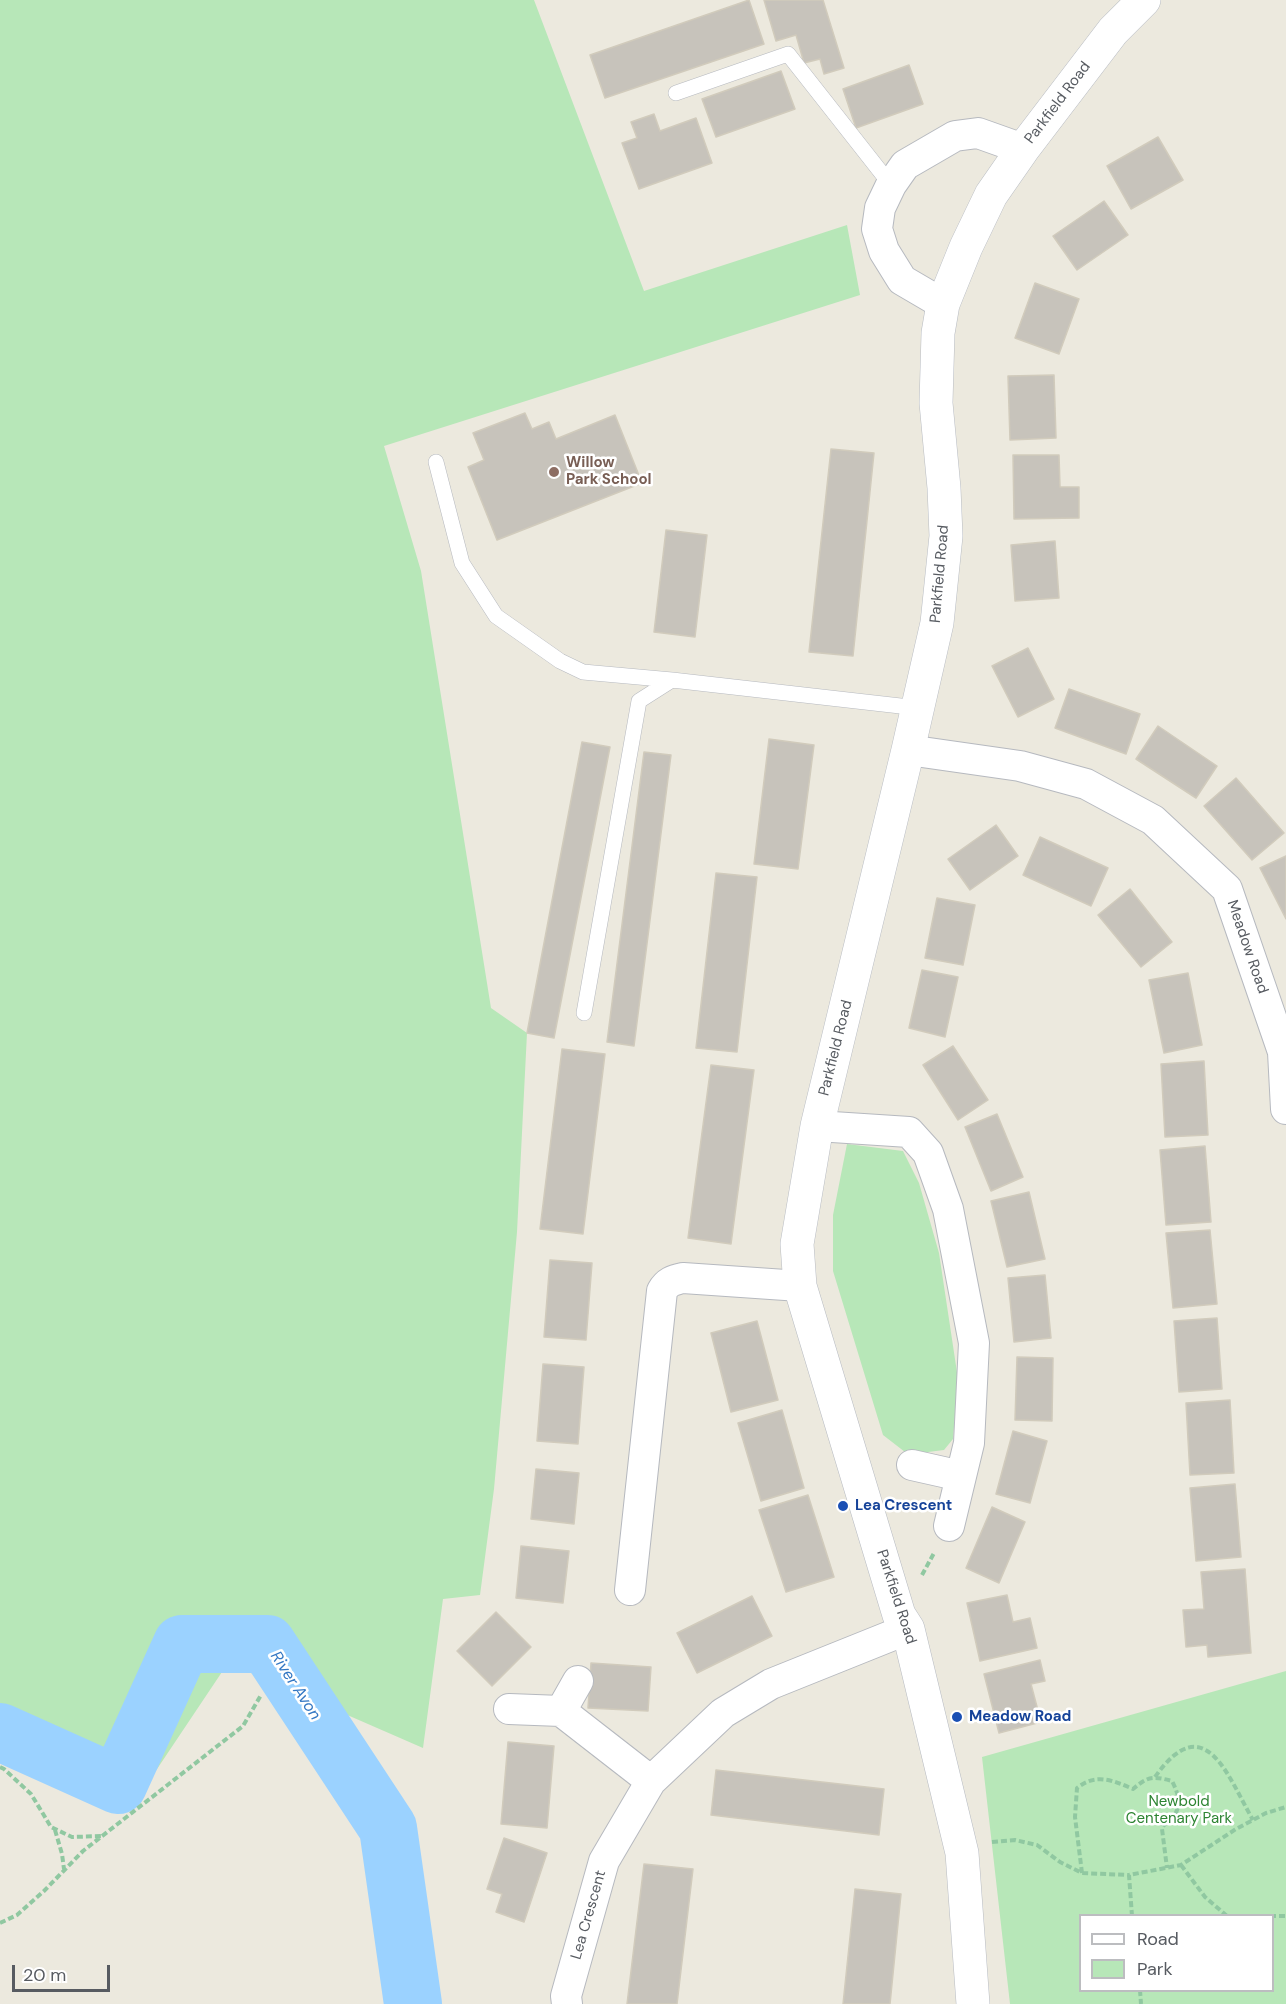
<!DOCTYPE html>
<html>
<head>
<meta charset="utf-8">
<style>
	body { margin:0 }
	#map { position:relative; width:1286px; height:2004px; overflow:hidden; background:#ece9de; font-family:"DM Sans",sans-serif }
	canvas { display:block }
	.legend { position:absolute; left:1079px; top:1914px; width:195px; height:78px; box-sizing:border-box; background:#fff; border:2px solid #bcbdc0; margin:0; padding:8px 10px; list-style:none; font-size:18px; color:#575b61 }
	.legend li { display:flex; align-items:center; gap:12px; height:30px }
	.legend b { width:30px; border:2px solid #bcbdc0 }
	.scale { position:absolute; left:12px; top:1965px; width:98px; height:27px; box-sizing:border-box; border:3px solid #575b61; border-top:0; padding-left:8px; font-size:18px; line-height:21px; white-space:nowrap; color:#575b61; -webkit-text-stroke:4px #fff; paint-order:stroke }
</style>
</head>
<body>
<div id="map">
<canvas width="1286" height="2004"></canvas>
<ul class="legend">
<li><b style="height:8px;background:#fff"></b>Road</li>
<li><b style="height:16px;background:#b7e7b8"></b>Park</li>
</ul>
<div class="scale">20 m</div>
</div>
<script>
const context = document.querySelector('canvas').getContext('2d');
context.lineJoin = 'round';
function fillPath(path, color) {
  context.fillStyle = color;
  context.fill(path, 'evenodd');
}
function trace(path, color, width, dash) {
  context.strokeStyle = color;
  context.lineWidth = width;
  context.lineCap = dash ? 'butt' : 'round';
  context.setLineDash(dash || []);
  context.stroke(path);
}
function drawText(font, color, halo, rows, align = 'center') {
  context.font = font + ' "DM Sans",sans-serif';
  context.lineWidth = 5;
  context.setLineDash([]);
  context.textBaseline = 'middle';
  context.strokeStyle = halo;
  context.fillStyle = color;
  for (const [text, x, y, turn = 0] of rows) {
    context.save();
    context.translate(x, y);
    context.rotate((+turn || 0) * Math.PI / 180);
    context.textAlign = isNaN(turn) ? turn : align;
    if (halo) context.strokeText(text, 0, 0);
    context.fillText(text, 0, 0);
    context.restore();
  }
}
const green = new Path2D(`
	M0,0H534L644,291L847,225L860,295L384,446L421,571L491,1008L527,1033L517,1232L494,1489L480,1595L443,1599L423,1748L228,1663L153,1775L23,1757L0,1744Z
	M847,1144L903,1151L919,1183L939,1253L958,1379L953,1439L944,1450L928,1452H905L883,1435L833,1271V1215Z
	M1286,1671V2004H1010L982,1757ZM1080,1916H1272V1990H1080Z`);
const river = new Path2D(`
	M0,1732L118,1785L182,1644H267L388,1828L413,2004`);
const building = new Path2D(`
	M749,0L764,44L605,98L590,55Z
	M764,0H823L844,68L824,74L820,59L804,63L796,35L776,41Z
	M909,65L923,104L856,128L843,89Z
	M781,71L795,109L716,137L702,99Z
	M654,114L660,131L696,118L712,163L639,189L622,143L637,138L631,122Z
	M1158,137L1183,180L1131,209L1107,166Z
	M1104,201L1128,235L1077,270L1053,236Z
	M1035,283L1079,299L1059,354L1015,338Z
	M1054,375L1056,438L1010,440L1008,376Z
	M525,413L532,429L549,422L556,439L615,415L642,483L497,540L468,467L484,460L473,433Z
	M831,449L874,453L853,656L809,652Z
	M1013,455H1059L1060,487H1079V518L1014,519Z
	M666,530L707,535L695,637L654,632Z
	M1055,541L1059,598L1015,601L1011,545Z
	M1028,648L1054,699L1018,717L992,666Z
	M1069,689L1140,714L1126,754L1055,728Z
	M1158,726L1217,766L1196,798L1136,759Z
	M769,739L814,745L798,869L754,864Z
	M582,742L610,747L554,1038L527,1033Z
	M644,752L671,755L634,1046L607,1042Z
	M1236,778L1284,833L1252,860L1204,806Z
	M996,825L1018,856L970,890L948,859Z
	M1040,837L1108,868L1091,906L1023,875Z
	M1286,856V919L1260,868Z
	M716,873L757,877L737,1052L696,1048Z
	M1130,889L1172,942L1141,967L1098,915Z
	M937,898L975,905L963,965L925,958Z
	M922,970L958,977L945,1037L909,1028Z
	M1188,973L1202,1045L1164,1053L1149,980Z
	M953,1046L988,1100L958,1120L923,1065Z
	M562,1049L605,1054L583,1234L540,1229Z
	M1204,1061L1208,1135L1165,1137L1161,1064Z
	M711,1065L754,1070L731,1244L688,1238Z
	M997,1114L1023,1177L991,1191L965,1127Z
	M1205,1146L1211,1222L1166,1225L1160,1150Z
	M1029,1192L1045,1259L1007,1267L991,1201Z
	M1210,1230L1217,1304L1173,1308L1166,1233Z
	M550,1260L592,1263L586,1340L544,1337Z
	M1045,1275L1051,1338L1014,1342L1008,1278Z
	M1217,1318L1222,1389L1179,1392L1174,1321Z
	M757,1321L778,1400L731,1412L711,1333Z
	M1017,1357L1053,1358L1052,1421L1015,1420Z
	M543,1364L584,1367L578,1444L537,1441Z
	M1230,1400L1234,1473L1190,1475L1186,1403Z
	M782,1410L804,1488L761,1501L738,1423Z
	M1013,1431L1047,1441L1030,1503L996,1494Z
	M536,1469L579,1473L574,1524L531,1519Z
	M1235,1484L1241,1557L1196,1561L1190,1488Z
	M808,1495L834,1577L786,1592L759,1510Z
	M992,1507L1025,1522L999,1583L966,1568Z
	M521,1546L569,1551L563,1603L516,1598Z
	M1245,1569L1251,1653L1208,1657L1207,1645L1186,1647L1183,1610L1204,1609L1201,1572Z
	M1007,1595L1013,1622L1030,1618L1037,1648L980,1661L967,1603Z
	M752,1596L772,1636L697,1673L677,1633Z
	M496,1612L531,1647L492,1686L457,1651Z
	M1040,1660L1045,1681L1031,1684L1041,1722L999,1733L984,1674Z
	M591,1663L651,1667L648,1711L588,1708Z
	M508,1742L554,1746L547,1828L501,1824Z
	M716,1770L884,1789L879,1835L711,1815Z
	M504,1838L547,1853L524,1922L496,1912L502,1894L487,1889Z
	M644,1864L693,1869L677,2004H627Z
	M855,1889L901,1894L890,2004H843Z`);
const path = new Path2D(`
	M922,1575L934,1553
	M0,1767L4,1769L31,1794L51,1827L72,1837L102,1836
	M1155,1777C1205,1706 1228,1777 1253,1820
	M55,1830L62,1854L64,1869
	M992,1842L1015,1840L1037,1845L1060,1862L1082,1873L1129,1875
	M1181,1865L1205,1897L1227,1916
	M1082,1873L1075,1817L1077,1788C1096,1773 1112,1780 1133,1789C1148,1776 1153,1776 1172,1781C1178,1793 1183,1806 1172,1818C1168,1822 1164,1823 1162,1829L1167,1868
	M1132,1916L1129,1875L1181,1865L1236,1829L1266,1813L1286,1807
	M1270,1916H1286
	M0,1923L17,1915L44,1891L83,1851L243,1726L261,1695
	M1140,1990L1141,2004`);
const lane = new Path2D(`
	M676,93L788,54L891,185
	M436,462L462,563L496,616L560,661L583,672L672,680
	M584,1013L639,701L672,680L918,708`);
const street = new Path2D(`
	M943,304L902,280L884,251L877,229L880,208L891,185L905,165L955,136L978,133L1023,149
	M908,750L1020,766L1086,784L1153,820L1227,889L1283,1052L1286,1109
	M817,1126L909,1132L928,1153L948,1209L974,1343L969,1443L949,1526
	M912,1465L961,1476
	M630,1590L662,1291C667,1282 673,1280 683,1278L800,1286
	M509,1709L561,1711L578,1681
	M561,1711L651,1781
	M567,2004L566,1996L604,1861L651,1781L723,1713L771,1684L908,1629`);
const secondary = new Path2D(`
	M973,2004L962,1853L908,1629L899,1615L800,1286L797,1244L817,1126L908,750L937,623L946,536L944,488L936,403L938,333L943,304L966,247L991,195L1023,149L1113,31L1144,0`);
const markers = [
	[554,472,6,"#8d6e63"],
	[843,1506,6,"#1a4fb4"],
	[957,1717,6,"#1a4fb4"]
];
const streetNames = [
	["Parkfield Road",1058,103,-53],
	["Parkfield Road",940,574,-85],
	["Meadow Road",1247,947,71],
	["Parkfield Road",836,1048,-76],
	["Parkfield Road",896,1597,72],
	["Lea Crescent",589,1915,-74]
];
const educationNames = [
	["Willow",566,463],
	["Park School",566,480]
];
const transitNames = [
	["Lea Crescent",855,1506],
	["Meadow Road",969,1717]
];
const parkNames = [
	["Newbold",1179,1802],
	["Centenary Park",1179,1819]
];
const waterNames = [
	["River Avon",295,1686,57]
];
fillPath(green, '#b7e7b8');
trace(river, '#9bd2ff', 58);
fillPath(building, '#c7c3bb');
trace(building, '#d1cbbc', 1.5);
trace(lane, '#b6b9bf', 16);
trace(street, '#b6b9bf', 32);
trace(secondary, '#b7bbc2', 34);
trace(path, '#90c8a1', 4, [6, 3]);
trace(lane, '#fff', 15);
trace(street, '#fff', 30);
trace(secondary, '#fff', 33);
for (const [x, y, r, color] of markers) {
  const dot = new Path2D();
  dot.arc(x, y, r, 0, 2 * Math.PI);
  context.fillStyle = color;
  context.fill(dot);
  trace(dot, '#fff', 2);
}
drawText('15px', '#575b61', '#fff', streetNames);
drawText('bold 15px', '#785e54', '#fff', educationNames, 'left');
drawText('bold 15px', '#164399', '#fff', transitNames, 'left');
drawText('15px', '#2d8432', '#fff', parkNames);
drawText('italic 16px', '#3377c3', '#fff', waterNames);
</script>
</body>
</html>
